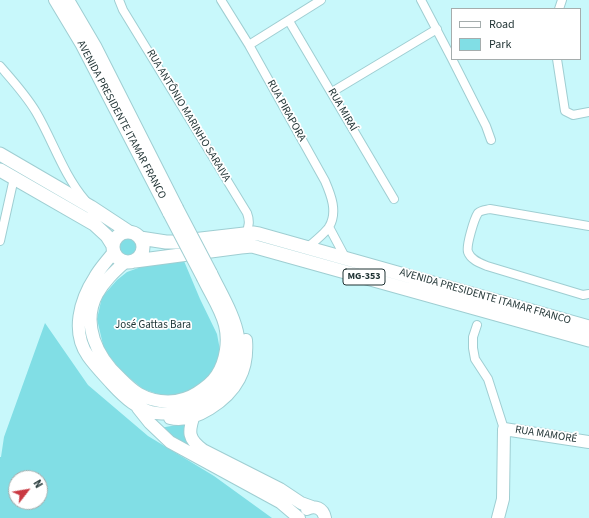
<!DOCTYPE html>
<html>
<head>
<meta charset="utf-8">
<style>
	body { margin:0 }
	#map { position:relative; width:589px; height:518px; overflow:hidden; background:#c8f8fb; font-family:"Source Sans 3",sans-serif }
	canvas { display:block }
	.legend { position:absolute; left:451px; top:8px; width:130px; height:52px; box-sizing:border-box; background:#fff; border:1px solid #a5adad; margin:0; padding:5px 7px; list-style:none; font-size:12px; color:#1f3233 }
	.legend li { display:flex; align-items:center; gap:8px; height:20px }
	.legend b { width:20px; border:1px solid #a5adad }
	.north { position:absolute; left:8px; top:470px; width:40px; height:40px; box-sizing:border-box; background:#fff; border:1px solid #a5adad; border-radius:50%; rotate:59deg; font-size:11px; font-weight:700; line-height:16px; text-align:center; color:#1f3233 }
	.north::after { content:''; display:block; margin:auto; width:14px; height:18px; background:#c93942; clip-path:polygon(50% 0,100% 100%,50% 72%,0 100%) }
</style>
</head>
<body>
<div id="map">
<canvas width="589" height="518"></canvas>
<ul class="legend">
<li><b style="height:5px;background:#fff"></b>Road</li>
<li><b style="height:11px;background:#81dee5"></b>Park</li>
</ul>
<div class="north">N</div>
</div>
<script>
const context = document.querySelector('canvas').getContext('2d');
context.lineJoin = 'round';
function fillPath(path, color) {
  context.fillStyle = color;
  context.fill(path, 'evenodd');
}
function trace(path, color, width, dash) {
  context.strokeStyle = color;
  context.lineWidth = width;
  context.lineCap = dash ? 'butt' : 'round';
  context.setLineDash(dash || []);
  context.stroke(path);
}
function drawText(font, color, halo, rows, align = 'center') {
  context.font = font + ' "Source Sans 3",sans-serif';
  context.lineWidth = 3.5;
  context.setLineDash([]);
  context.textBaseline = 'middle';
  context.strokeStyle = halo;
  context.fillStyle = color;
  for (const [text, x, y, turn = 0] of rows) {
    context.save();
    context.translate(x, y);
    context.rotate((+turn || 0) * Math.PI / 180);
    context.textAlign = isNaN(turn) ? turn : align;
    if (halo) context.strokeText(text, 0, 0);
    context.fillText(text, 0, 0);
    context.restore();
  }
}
const green = new Path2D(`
	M118 247a11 11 0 1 1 22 0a11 11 0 1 1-22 0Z
	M184,261L200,299L217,334L220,350L217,366L210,377L186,394L163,396L143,389L121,371L104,349L97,319L102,297L117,280L127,272L141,267Z
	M45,323L88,385L148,436L214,476L272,518H0V457H1L4,437ZM16,478H40V502H16Z
	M188,423V438L301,507L297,510L172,441L160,428Z`);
const street = new Path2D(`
	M119,0L123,10L247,213C250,221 249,226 246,234
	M221,0L249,45L325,181C331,195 338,212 329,227C325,233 314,242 308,247
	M421,0L452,59
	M559,9L562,0
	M289,21L394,199
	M249,45L321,0
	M452,59L486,126L491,140
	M557,59L565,111L573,115L589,112
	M0,66C13,81 26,95 36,112C53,141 63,174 85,200
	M332,92L437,29
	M589,226L490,209C486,210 481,210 478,213C474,219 466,246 468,252C471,260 480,263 487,266L583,295L589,294
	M329,227L345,257
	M0,241L14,178
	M477,325L473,337V348L475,359L488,379L504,429`);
const secondary = new Path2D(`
	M55,0L82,45L169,213
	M68,0L95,46L177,208
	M113,253C107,261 100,268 95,277C80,300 71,332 88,356C95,366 104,375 112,384C124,397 139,411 156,413C163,414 170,413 177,411C205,405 230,386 236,358C238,351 239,343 238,337C235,316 220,292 211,273
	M125,262C114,272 104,281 97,294C81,324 97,357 120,378C126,384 132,390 139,394C157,404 180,404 197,393C205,388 212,383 217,375C226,361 229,341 225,325C221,309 210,293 203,278
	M138,408L150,423L170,442L280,502L299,518
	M194,415C188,432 188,439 203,450L280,489L301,503L312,507
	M170,418C195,424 228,400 239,379C245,368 247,353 246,340
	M307,509C315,505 323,508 325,518
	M498,518L503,499L504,429L589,442`);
const primary = new Path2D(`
	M0,154L91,207L129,232
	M0,170L94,224L107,236L112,244
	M113 247a15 15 0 1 1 30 0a15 15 0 1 1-30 0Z
	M140,238L166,242H175L253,233L259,234L589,327
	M135,261L241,247L252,246L589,340`);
const secondaryBridge = new Path2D(`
	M177,208L211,273
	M169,213L203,278`);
const shields = [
	[364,277,42]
];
const shieldNames = [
	["MG-353",364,277]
];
const streetNames = [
	["RUA MIRAÍ",342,110,60],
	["RUA PIRAPORA",286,111,61],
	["RUA ANTÔNIO MARINHO SARAIVA",188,116,59],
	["AVENIDA PRESIDENTE ITAMAR FRANCO",121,120,62],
	["AVENIDA PRESIDENTE ITAMAR FRANCO",485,297,16],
	["RUA MAMORÉ",546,435,9]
];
const parkNames = [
	["José Gattas Bara",153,326]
];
fillPath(green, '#81dee5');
trace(street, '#9fced2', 10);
trace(secondary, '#9fced2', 14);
trace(primary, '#9fced2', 15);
trace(street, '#fff', 8);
trace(secondary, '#fff', 12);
trace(primary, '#fff', 13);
trace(secondaryBridge, '#9fced2', 14, []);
trace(secondaryBridge, '#fff', 12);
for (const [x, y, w] of shields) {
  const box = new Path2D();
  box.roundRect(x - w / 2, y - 8, w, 16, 3);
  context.fillStyle = '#fff';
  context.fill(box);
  trace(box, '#1f3233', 1);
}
drawText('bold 10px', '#1f3233', null, shieldNames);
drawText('11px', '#1f3233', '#fff', streetNames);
drawText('11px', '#1b3435', '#fff', parkNames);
</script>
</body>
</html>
